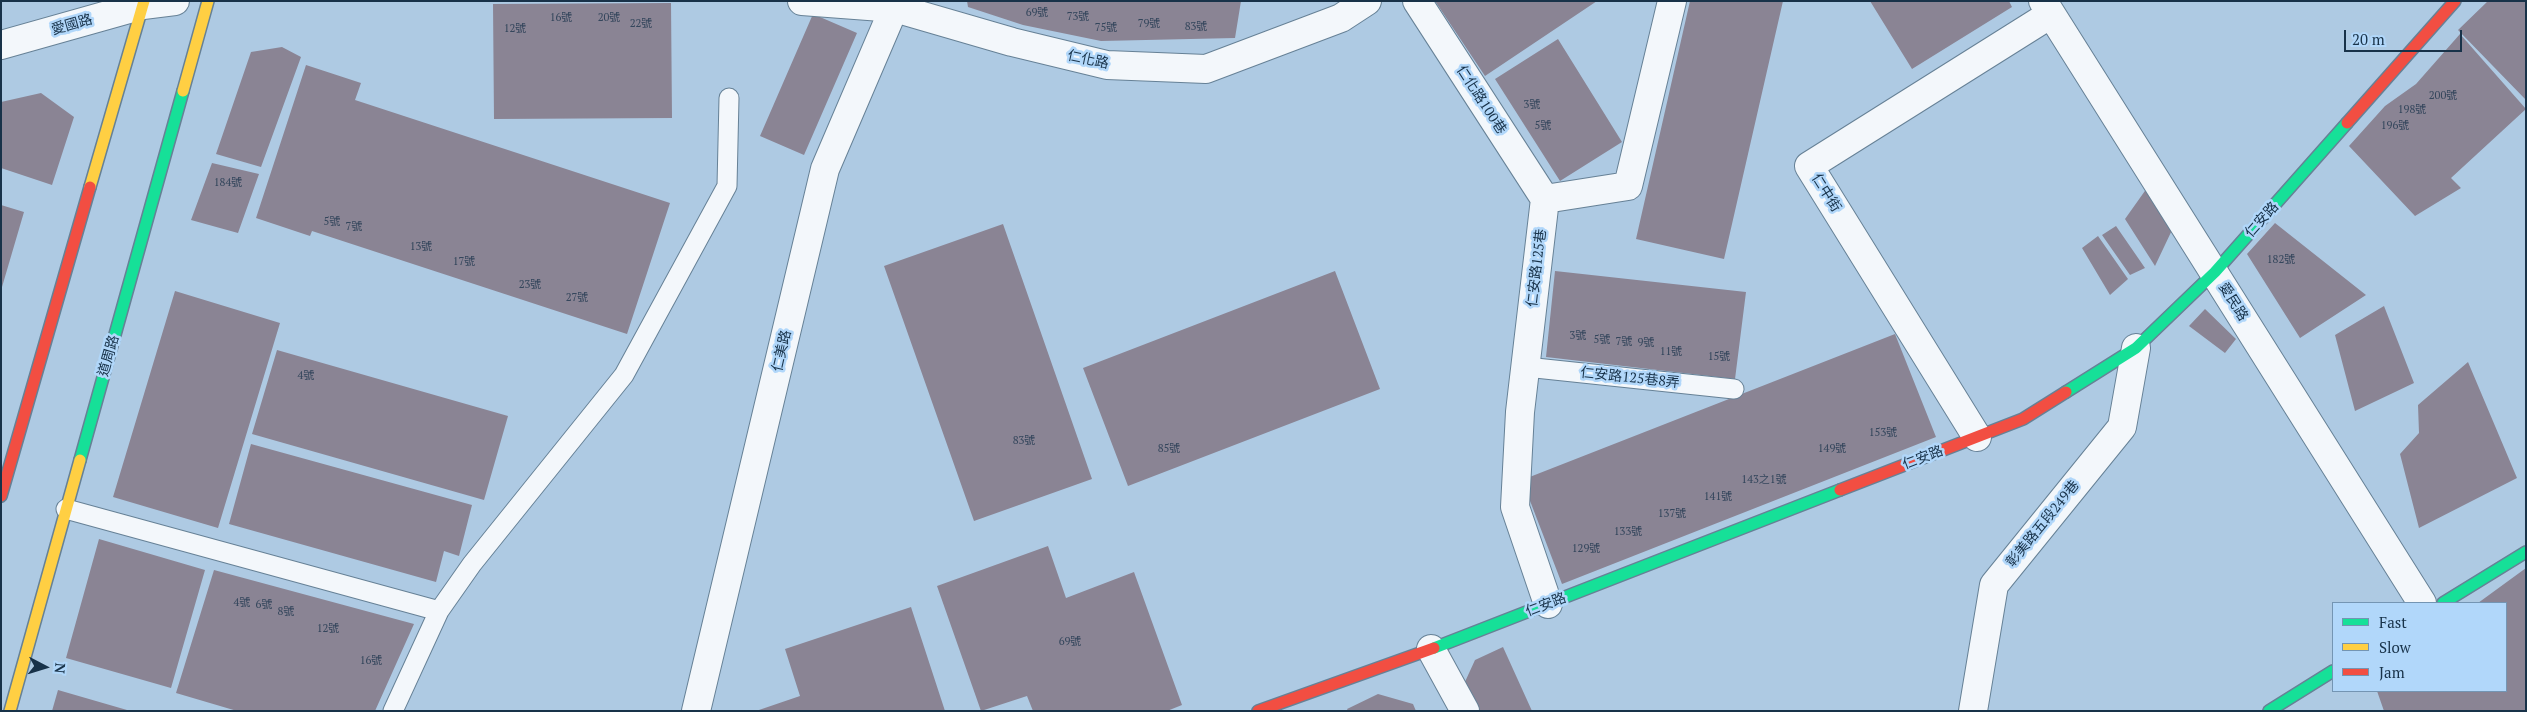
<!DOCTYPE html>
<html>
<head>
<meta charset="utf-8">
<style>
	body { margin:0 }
	#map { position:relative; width:2527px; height:712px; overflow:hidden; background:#aecae3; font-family:"PT Serif",serif }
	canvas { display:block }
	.frame { position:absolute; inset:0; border:2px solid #183249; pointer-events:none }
	.legend { position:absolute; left:2332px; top:602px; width:175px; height:90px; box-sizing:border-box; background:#b1d7fa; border:1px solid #7495b3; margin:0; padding:6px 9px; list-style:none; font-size:15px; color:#183249 }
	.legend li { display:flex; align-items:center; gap:10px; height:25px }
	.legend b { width:25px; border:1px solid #7495b3 }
	.north { position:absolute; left:20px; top:642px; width:50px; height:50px; -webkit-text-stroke:4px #b1d7fa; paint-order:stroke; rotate:95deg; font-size:14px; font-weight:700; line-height:20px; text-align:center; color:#183249 }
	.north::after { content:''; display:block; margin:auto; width:18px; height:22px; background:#183249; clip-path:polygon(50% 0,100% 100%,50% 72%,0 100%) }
	.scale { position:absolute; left:2344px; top:30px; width:118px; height:22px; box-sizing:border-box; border:2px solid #183249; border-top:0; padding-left:6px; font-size:15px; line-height:18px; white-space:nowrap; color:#183249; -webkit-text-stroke:4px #b1d7fa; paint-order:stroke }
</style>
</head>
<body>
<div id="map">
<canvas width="2527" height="712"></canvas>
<div class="frame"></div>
<ul class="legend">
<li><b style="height:6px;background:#16e098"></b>Fast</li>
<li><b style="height:6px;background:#ffcf43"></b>Slow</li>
<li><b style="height:6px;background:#f24e42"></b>Jam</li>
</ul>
<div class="north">N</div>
<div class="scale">20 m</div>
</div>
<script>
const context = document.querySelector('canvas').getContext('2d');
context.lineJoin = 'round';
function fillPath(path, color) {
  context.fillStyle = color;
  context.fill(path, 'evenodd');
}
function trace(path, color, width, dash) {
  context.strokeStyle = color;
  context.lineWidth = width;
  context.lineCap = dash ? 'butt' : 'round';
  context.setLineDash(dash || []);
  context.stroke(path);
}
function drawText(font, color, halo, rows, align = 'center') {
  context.font = font + ' "PT Serif","Noto Sans TC",serif';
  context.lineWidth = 5;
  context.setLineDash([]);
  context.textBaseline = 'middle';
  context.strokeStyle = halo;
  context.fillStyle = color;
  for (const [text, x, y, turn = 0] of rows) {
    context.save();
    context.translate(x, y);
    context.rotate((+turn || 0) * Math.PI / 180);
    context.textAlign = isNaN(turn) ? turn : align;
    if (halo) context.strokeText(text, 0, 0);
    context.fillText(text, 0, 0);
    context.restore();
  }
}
const building = new Path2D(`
	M967,1H1241L1235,38L1101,41L1023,25L968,7Z
	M1435,1H1597L1485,76Z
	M1690,1H1783L1724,259L1636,239Z
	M1870,1H2009L2012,7L1912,69Z
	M2488,1H2526V100L2458,30Z
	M671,3L672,118L494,119L493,4Z
	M813,14L857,33L804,155L760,136Z
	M2460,34L2526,109L2451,178L2461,188L2415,216L2349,146L2385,106L2416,84Z
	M1558,39L1622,142L1560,181L1495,79Z
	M282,47L301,57L261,167L216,154L251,52Z
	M306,65L361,83L355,100L670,203L627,334L312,231L310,236L256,218Z
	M41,93L74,117L52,185L1,168V102Z
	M212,163L259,174L238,233L191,220Z
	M2147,188L2173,228L2155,266L2125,219Z
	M1,205L24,212L2,287H1Z
	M2275,223L2366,295L2300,338L2247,254Z
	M1003,224L1092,479L974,521L884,266Z
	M2116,226L2145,268L2130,275L2102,235Z
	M2098,236L2128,279L2110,295L2082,248Z
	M1335,271L1380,389L1128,486L1083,368Z
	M1555,271L1746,292L1735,379L1546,357Z
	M175,291L280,323L218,528L113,497Z
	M2384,306L2414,383L2355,411L2335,335Z
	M2205,309L2236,339L2225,353L2189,326Z
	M1895,334L1936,437L1562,584L1522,480Z
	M277,350L508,416L484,500L252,434Z
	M2468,362L2517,478L2419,528L2400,454L2419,433L2418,405Z
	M251,444L472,505L459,556L444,551L436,582L229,524Z
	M99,539L205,570L171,688L66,658Z
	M1048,546L1066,598L1134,572L1182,705L1167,711H1033L1027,696L981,711L937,586Z
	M2526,568V711H2384L2377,691H2506V603H2478Z
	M214,570L414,624L375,711H237L176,693Z
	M911,607L945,711H756L800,696L785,649Z
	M1503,647L1532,711H1476L1464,684L1475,660Z
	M58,690L127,710V711H52Z
	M1378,694L1413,704L1416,711H1348L1347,709Z`);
const lane = new Path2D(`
	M1526,367L1734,389
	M66,509L439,611
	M393,711L439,611L472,564L624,375L727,186L729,98`);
const street = new Path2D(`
	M802,1L895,8L1012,42L1107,65L1206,69L1341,18L1367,1
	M1417,1L1545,199
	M2043,1L2422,603
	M1,45L143,5L175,1
	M1545,199L1520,412L1515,507L1548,604
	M1545,199L1628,186L1672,1
	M1977,437L1809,166L2051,14
	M1431,649L1465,711
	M696,711L825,169L897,1
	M1973,711L1994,585L2122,427L2136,348`);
const fast = new Path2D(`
	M2066,392L2136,348L2215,272L2347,123
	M80,460L183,91
	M2443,603L2526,552
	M1434,648L1840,490
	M2269,711L2333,671`);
const slow = new Path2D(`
	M183,91L208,1
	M90,187L144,1
	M10,711L80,460`);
const jam = new Path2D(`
	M2347,123L2455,1
	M1840,490L2023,419L2066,392
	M1,496L90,187
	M1258,711L1434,648`);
const numberNames = [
	["69號",1037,13],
	["73號",1078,17],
	["16號",561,18],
	["20號",609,18],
	["22號",641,24],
	["79號",1149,24],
	["83號",1196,27],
	["75號",1106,28],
	["12號",515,29],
	["200號",2443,96],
	["3號",1532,105],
	["198號",2412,110],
	["5號",1543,126],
	["196號",2395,126],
	["184號",228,183],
	["5號",332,222],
	["7號",354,227],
	["13號",421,247],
	["182號",2281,260],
	["17號",464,262],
	["23號",530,285],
	["27號",577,298],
	["3號",1578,336],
	["5號",1602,340],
	["7號",1624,342],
	["9號",1646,343],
	["11號",1671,352],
	["15號",1719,357],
	["4號",306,376],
	["153號",1883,433],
	["83號",1024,441],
	["85號",1169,449],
	["149號",1832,449],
	["143之1號",1764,480],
	["141號",1718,497],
	["137號",1672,514],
	["133號",1628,532],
	["129號",1586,549],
	["4號",242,603],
	["6號",264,605],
	["8號",286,612],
	["12號",328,629],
	["69號",1070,642],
	["16號",371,661]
];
const streetNames = [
	["愛國路",72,25,-16],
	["仁化路",1088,60,12],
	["仁化路100巷",1481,100,57],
	["仁中街",1826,193,58],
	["仁安路",2262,220,-48],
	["仁安路125巷",1537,268,-83],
	["愛民路",2233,302,58],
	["仁美路",782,351,-77],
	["道周路",109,356,-74],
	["仁安路125巷8弄",1630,378,6],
	["仁安路",1923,458,-21],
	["彰美路五段249巷",2043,524,-51],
	["仁安路",1546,605,-21]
];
fillPath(building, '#8a8494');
trace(lane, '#668196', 21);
trace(street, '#668196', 30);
trace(fast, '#668196', 14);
trace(slow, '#668196', 14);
trace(jam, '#668196', 14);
trace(lane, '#f3f7fb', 19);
trace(street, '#f3f7fb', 28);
trace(fast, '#16e098', 11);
trace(slow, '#ffcf43', 11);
trace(jam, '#f24e42', 11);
drawText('11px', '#34465c', null, numberNames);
drawText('14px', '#183249', '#b1d7fa', streetNames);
</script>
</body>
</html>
